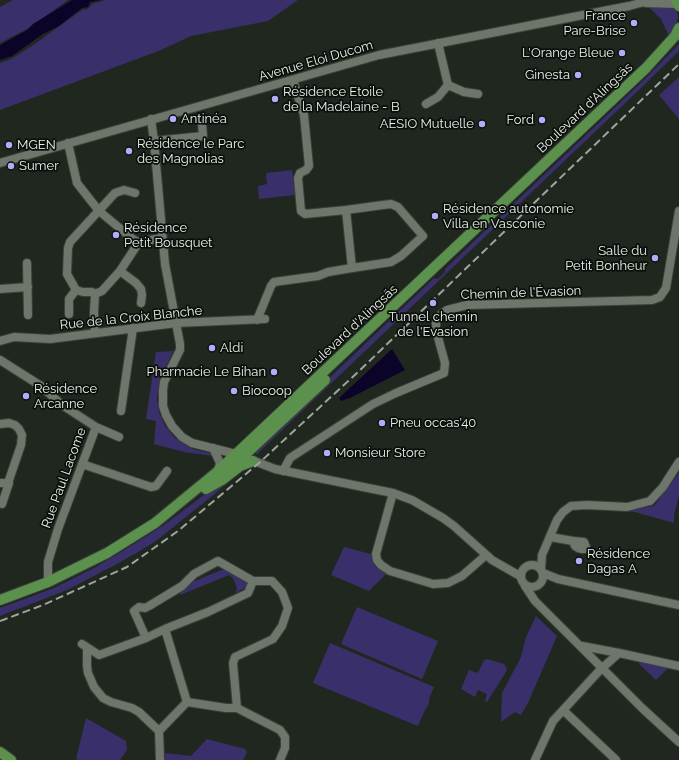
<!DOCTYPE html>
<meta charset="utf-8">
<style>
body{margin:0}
canvas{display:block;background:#1f271e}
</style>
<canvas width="679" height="760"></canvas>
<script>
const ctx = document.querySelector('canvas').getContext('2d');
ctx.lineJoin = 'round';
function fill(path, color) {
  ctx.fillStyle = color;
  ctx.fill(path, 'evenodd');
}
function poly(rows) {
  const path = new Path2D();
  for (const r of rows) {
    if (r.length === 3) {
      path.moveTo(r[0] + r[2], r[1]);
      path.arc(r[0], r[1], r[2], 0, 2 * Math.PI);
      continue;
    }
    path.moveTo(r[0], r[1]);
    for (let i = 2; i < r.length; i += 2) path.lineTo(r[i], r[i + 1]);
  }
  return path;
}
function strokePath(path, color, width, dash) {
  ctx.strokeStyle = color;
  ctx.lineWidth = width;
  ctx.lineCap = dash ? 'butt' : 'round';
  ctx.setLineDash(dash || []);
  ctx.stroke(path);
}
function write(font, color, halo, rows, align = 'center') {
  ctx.font = font + ' Raleway,sans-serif';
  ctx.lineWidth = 3.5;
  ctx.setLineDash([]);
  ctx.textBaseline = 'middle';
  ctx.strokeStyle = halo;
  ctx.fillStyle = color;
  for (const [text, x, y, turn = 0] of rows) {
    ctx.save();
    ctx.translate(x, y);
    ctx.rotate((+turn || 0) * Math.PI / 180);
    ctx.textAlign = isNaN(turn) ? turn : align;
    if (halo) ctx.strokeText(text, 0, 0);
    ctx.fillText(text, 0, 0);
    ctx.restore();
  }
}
fill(poly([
 [13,0,68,0,29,28,0,43,0,7],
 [105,0,298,0,268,21,191,36,161,50,0,110,0,63,11,59,32,46,82,10,88,9,92,4],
 [648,6,672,8,677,11,678,18,674,29,669,36,661,19],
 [679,44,679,51,642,87,256,455,255,449,434,278,438,279,445,272,445,269,647,77],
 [679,77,679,119,659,95],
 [292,170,295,195,259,199,258,186,267,184,266,173],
 [173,351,159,382,157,399,159,412,165,426,175,438,189,447,196,450,211,453,213,456,184,452,154,444,156,421,146,419,156,352],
 [679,473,679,495,674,515,674,523,635,512,593,509,629,510,654,506],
 [234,476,217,492,156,541,138,552,115,565,67,590,0,616,0,608,54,588,96,567,134,544,164,525,217,485],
 [344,547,371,554,376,567,386,574,369,591,331,575],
 [224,569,232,572,245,580,248,584,247,587,235,593,237,588,233,578,229,575,180,595,180,590,187,584],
 [357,607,438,641,422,679,341,644],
 [536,616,557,636,528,703,521,715,515,712,501,722,502,693,521,657,526,637],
 [330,643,434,687,429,699,429,704,424,712,418,726,313,683],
 [487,659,504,664,507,669,506,672,487,702,485,701,487,694,478,690,475,697,461,689,469,670,478,673,484,660],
 [641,660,666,665,668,668,656,680,639,664],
 [86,718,126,741,127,750,120,760,79,760,76,759],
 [207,739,245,749,247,752,243,760,165,760,165,753,191,756]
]), '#392f6b');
fill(poly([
 [72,0,101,0,90,2,88,7,82,8,59,26,43,34,12,56,0,60,0,45,27,30,33,24],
 [392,349,405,370,350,398,341,401,339,398]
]), '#0c0329');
const minor = poly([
 [646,3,677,4],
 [448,85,464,92,478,94],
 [426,104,438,97,448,85,438,43],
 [151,119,154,141,165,264,180,344,180,350,164,382,163,390,163,406,166,415,172,426,182,437,192,443,236,454,275,469,373,489,393,493,412,500,443,518,454,526,492,560,520,576],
 [154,141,203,136,202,124],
 [68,143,77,183,99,211,134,240,139,242,162,238],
 [0,163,379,55,629,6,652,0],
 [346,210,383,205,391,204,398,207,423,236,401,256,391,262,352,268],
 [27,263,28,315],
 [120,271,136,283,141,289,142,295,141,303],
 [0,289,28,287],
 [95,294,92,292,83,292,76,290,67,274,68,248,70,242,115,193,124,190,135,193],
 [69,314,69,299,76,290],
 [257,320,271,286,274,282,318,276,328,272,352,268,346,210,305,214,301,211,298,178,300,173,306,170,309,166,304,115,293,80],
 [95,333,94,312,95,294,102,291,120,271,139,242],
 [0,341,14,337,50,339,176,323,265,319],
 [0,360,41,386,62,405,96,427,119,437],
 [121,411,133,328],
 [0,424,9,423,15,425,19,429,22,435,21,445,8,483],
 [213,448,220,463,218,471],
 [82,464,151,487,156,486,167,471],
 [283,471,290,458,373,404,396,393,444,373,445,363,436,330,436,323,439,316,447,310,467,305,652,300,660,297,666,288,679,211],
 [0,483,9,483,2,504,0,503],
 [393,493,376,554,377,560,381,565,390,571,433,584,448,583,462,576,486,555],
 [550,537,573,541,584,542,586,547,585,549,582,549,578,548,575,546,573,541],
 [532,576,11],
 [541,570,542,555,557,520,563,512,571,506,587,505,627,507,650,501,663,487,679,462],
 [543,573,558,579,679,605],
 [48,582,48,562,58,529,96,427],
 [525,586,535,601,642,708,679,742],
 [146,638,134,611,139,607,145,608,149,606,182,586,194,574,218,561,253,581,272,581,282,592,288,608,282,626,273,639,235,657,233,663,237,708],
 [82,644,99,655,146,638,165,629],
 [582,646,619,653],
 [87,649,87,666,88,673,94,687,103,698,111,702,132,708,139,712,159,731],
 [187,702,165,629,208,612,248,593,253,581],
 [563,710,616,760],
 [160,760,159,731,187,702,226,708,237,708,280,730,285,737,285,748,280,760],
 [535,760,553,721,600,670,619,653,679,666]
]);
const major = poly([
 [676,0,679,6],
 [221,477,325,380],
 [206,489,222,480,240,466,253,461],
 [0,600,48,582,107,553,155,523,217,472,646,68,675,36,679,28],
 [0,752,11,760]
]);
strokePath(minor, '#3b413a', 10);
strokePath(major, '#3b413a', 12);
strokePath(minor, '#6e766b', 8);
strokePath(major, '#5b904d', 10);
strokePath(poly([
 [0,621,43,605,127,567,178,531,259,463,358,372,679,64]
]), '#9fa59e', 2, [8, 4]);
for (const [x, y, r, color] of [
 [634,23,4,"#b3adf9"],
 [622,53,4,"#b3adf9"],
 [578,75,4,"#b3adf9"],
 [275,99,4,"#b3adf9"],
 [173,119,4,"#b3adf9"],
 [542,120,4,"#b3adf9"],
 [482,124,4,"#b3adf9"],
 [9,145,4,"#b3adf9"],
 [129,151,4,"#b3adf9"],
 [11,166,4,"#b3adf9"],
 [435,216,4,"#b3adf9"],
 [116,235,4,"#b3adf9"],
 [655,258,4,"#b3adf9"],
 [433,303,4,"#b3adf9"],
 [212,348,4,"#b3adf9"],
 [274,372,4,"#b3adf9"],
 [234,391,4,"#b3adf9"],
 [26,396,4,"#b3adf9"],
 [382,423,4,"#b3adf9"],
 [327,453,4,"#b3adf9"],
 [579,561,4,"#b3adf9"]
]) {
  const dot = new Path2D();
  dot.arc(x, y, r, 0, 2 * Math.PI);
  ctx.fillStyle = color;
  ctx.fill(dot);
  strokePath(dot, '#0b0f0b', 1.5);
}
write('13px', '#ebf0ea', '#0b0f0b', [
 ["France",626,16,"right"],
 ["Pare-Brise",626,31,"right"],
 ["L'Orange Bleue",614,53,"right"],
 ["Ginesta",570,75,"right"],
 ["Résidence Etoile",283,92],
 ["de la Madelaine - B",283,107],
 ["Antinéa",181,119],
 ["Ford",534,120,"right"],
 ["AESIO Mutuelle",474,124,"right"],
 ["Résidence le Parc",137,144],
 ["des Magnolias",137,159],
 ["MGEN",17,145],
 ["Sumer",19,166],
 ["Résidence autonomie",443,209],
 ["Villa en Vasconie",443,224],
 ["Résidence",124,228],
 ["Petit Bousquet",124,243],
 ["Salle du",647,251,"right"],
 ["Petit Bonheur",647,266,"right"],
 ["Tunnel chemin",433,317,"center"],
 ["de l'Evasion",433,332,"center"],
 ["Aldi",220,348],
 ["Pharmacie Le Bihan",266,372,"right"],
 ["Résidence",34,389],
 ["Arcanne",34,404],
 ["Biocoop",242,391],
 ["Pneu occas'40",390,423],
 ["Monsieur Store",335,453],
 ["Résidence",587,554],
 ["Dagas A",587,569]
], 'left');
write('13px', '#ebf0ea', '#0b0f0b', [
 ["Avenue Eloi Ducom",316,61,-16],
 ["Boulevard d'Alingsäs",585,108,-43],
 ["Chemin de l'Évasion",521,293,-2],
 ["Rue de la Croix Blanche",131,318,-6],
 ["Boulevard d'Alingsäs",350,330,-43],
 ["Rue Paul Lacome",64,478,-70]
]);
</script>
